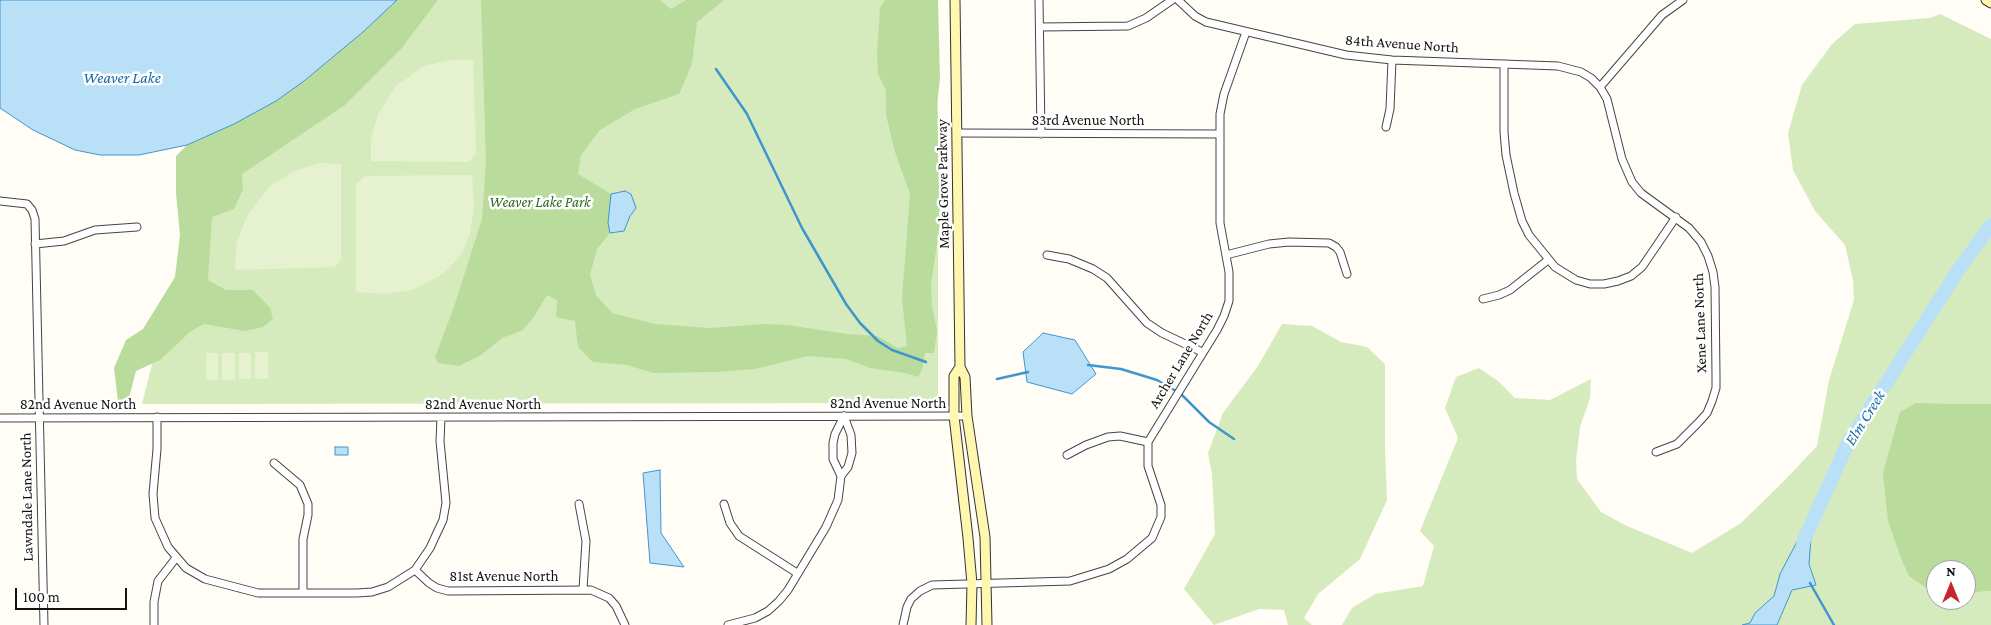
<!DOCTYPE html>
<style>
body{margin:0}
#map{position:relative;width:1991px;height:625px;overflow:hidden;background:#fffdf5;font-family:"Crimson Pro",serif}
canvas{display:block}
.north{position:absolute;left:1926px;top:560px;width:50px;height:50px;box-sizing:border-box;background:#fff;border:1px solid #a0a0a0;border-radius:50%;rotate:0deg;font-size:14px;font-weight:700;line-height:20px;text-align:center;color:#111}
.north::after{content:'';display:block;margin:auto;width:18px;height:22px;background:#c4262e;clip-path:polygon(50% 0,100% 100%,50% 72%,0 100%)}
.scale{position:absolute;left:15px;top:588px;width:112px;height:22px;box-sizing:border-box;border:2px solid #111;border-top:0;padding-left:6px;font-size:15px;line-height:18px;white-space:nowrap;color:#111;-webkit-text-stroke:4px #fff;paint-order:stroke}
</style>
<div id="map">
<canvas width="1991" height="625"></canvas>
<div class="north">N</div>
<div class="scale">100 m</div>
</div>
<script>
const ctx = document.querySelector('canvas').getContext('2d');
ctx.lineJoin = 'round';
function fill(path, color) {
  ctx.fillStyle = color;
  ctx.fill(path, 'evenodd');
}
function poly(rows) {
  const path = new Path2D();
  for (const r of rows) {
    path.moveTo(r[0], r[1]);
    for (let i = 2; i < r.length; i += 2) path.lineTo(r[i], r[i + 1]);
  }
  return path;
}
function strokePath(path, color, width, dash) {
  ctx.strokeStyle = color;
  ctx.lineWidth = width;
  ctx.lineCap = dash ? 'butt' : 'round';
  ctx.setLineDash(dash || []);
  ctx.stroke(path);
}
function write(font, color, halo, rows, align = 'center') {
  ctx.font = font + ' "Crimson Pro",serif';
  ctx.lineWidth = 5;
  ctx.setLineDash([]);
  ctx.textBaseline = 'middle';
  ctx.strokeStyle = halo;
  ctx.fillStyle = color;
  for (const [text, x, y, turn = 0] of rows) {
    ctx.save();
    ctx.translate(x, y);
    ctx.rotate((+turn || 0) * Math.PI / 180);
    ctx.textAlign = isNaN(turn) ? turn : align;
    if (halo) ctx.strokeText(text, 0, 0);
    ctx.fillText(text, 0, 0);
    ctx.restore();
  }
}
fill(poly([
 [397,0,938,0,938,403,142,404,154,356,184,301,198,141,234,124,276,101,304,81,363,32],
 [1940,14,1991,39,1991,404,1916,403,1925,587,1936,593,1936,600,1966,600,1966,593,1991,591,1991,625,1342,625,1352,608,1375,594,1423,586,1434,546,1420,531,1458,438,1445,408,1456,377,1479,368,1498,381,1515,398,1550,400,1591,379,1590,398,1580,427,1576,461,1577,479,1601,512,1627,526,1692,553,1741,523,1784,481,1817,446,1829,380,1854,300,1853,280,1845,245,1815,211,1793,170,1788,133,1802,85,1832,44,1855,24,1930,18],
 [1282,324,1312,326,1341,342,1367,347,1385,364,1385,449,1387,500,1360,559,1318,594,1304,618,1312,625,1288,625,1284,610,1259,609,1214,625,1184,589,1215,534,1212,474,1208,453,1223,413,1258,366]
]), '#d5ebbd');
fill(poly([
 [397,0,438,0,401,49,345,105,242,174,243,189,234,209,212,217,208,280,226,290,253,290,270,308,273,319,263,327,245,331,204,324,191,331,160,360,136,371,128,402,118,401,114,368,126,340,143,329,175,277,180,235,176,193,176,156,187,145,234,124,276,101,304,81,363,32],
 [481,0,660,0,671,9,686,0,724,0,697,22,692,64,679,94,635,109,600,130,581,155,578,174,611,194,608,223,610,233,597,249,590,275,596,295,612,313,655,324,709,328,764,324,788,325,847,334,877,336,898,348,907,346,902,298,910,194,895,152,886,115,886,90,878,74,877,52,880,8,885,0,938,0,940,79,937,103,940,224,931,284,932,306,937,331,934,353,925,353,923,367,918,377,905,373,870,368,846,359,808,356,755,369,716,372,653,373,627,365,593,362,578,347,575,321,556,317,557,300,547,295,534,317,523,330,502,338,481,355,459,366,438,363,435,357,454,307,482,219,486,162],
 [1916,403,1991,404,1991,591,1966,593,1966,570,1936,570,1936,593,1925,587,1909,576,1901,558,1888,521,1883,473,1900,412]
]), '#b9dc9c');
fill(poly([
 [451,60,473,60,476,154,469,162,371,161,371,139,378,114,396,86,424,66],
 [321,163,341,164,341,260,334,267,235,270,237,241,248,214,269,187,294,171],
 [472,175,474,206,470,234,461,255,443,274,413,290,385,294,356,292,356,184,365,176],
 [255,352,268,352,268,379,255,379],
 [206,353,218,353,218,380,206,380],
 [222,353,235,353,235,380,222,380],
 [239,353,251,353,251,379,239,379]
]), '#e6f2cf');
const water = poly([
 [0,0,397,0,363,32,304,81,276,101,234,124,187,145,139,155,100,155,75,150,33,130,0,108,0,0],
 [625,191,631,194,636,208,630,216,624,231,610,233,608,223,611,194,625,191],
 [1043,333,1075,340,1096,374,1072,394,1027,382,1023,352,1043,333],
 [335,447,348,447,348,455,335,455,335,447],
 [660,470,661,533,684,567,650,563,643,473,660,470],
 [1801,534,1811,538,1809,564,1816,585,1792,590,1777,625,1742,625,1750,623,1755,613,1774,596,1780,574,1801,534]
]);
fill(water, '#b9e0f7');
strokePath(water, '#3f96cf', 1);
strokePath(poly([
 [716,69,747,114,802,228,846,304,860,323,878,341,892,350,926,362],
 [1088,365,1121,369,1157,380,1181,394,1209,422,1234,439],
 [997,379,1028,372],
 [1810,583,1834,625]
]), '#3f96cf', 2.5);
strokePath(poly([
 [1801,553,1804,540,1848,443,1957,272,1991,225]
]), '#b9e0f7', 14);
const street = poly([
 [1039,0,1041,134],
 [1178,0,1195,16,1206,22,1346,55,1392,60,1558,66,1581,72,1591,78,1600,87,1607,99,1622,159,1632,182,1641,193,1689,228,1701,242,1708,256,1713,272,1715,287,1716,376,1716,388,1712,401,1707,413,1698,423,1677,444,1656,452],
 [1040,27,1128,26,1146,18,1172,0],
 [1504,64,1504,132,1506,155,1514,193,1522,221,1529,235,1555,267,1576,280,1590,284,1604,284,1618,281,1631,276,1642,267,1676,217],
 [1600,87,1662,15,1683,0],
 [1386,127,1390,109,1392,60],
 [957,133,1218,134],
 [0,201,27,204,32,210,35,219,44,625],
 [35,244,64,241,95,230,137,227],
 [1047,255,1069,259,1093,269,1107,278,1147,323,1162,333,1202,352],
 [1226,255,1269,244,1289,242,1329,243,1336,247,1340,252,1347,274],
 [1483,299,1499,295,1510,290,1548,260],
 [157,417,157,449,153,494,155,518,168,547,186,568,205,579,258,593,357,593,372,592,388,587,415,570,430,548,436,535,443,520,446,503,440,441,441,418],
 [0,418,967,416],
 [1067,455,1086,445,1108,437,1120,436,1148,442],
 [274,463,300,485,308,504,308,515,303,539,303,593],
 [841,476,833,459,833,443,835,434,844,416],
 [579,504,586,541,583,589],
 [724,504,730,523,739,536,797,573],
 [415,570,429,583,437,588,448,591,591,590,609,598,616,606,625,625],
 [154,625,154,602,158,581,176,558],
 [728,625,755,618,768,611,779,601,788,590,826,527,838,500,841,476,848,467,852,453,851,435,844,416],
 [903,625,907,607,911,599,920,591,932,585,1070,581,1109,569,1127,559,1152,538,1161,517,1161,505,1148,466,1148,442,1217,330,1224,316,1229,301,1229,272,1220,223,1220,114,1224,94,1246,32]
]);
const secondary = poly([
 [955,0,960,367,965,377,967,416,985,537,987,625],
 [1986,0,1991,3],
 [960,367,954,376,954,416,968,538,972,584,971,625]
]);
strokePath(street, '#444', 9);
strokePath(secondary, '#333', 11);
strokePath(street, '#fff', 7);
strokePath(secondary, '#fff6b0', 9);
write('15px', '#111', '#fff', [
 ["84th Avenue North",1402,44,4],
 ["83rd Avenue North",1088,120],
 ["Maple Grove Parkway",943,184,-91],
 ["Xene Lane North",1700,323,-92],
 ["Archer Lane North",1181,360,-59],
 ["82nd Avenue North",888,403],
 ["82nd Avenue North",78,404],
 ["82nd Avenue North",483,404],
 ["Lawndale Lane North",27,497,-91],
 ["81st Avenue North",504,576]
]);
write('italic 15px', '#2f6b1f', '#fff', [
 ["Weaver Lake Park",540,202]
]);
write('italic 16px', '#1768a6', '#fff', [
 ["Weaver Lake",122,78],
 ["Elm Creek",1865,418,-58]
]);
</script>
